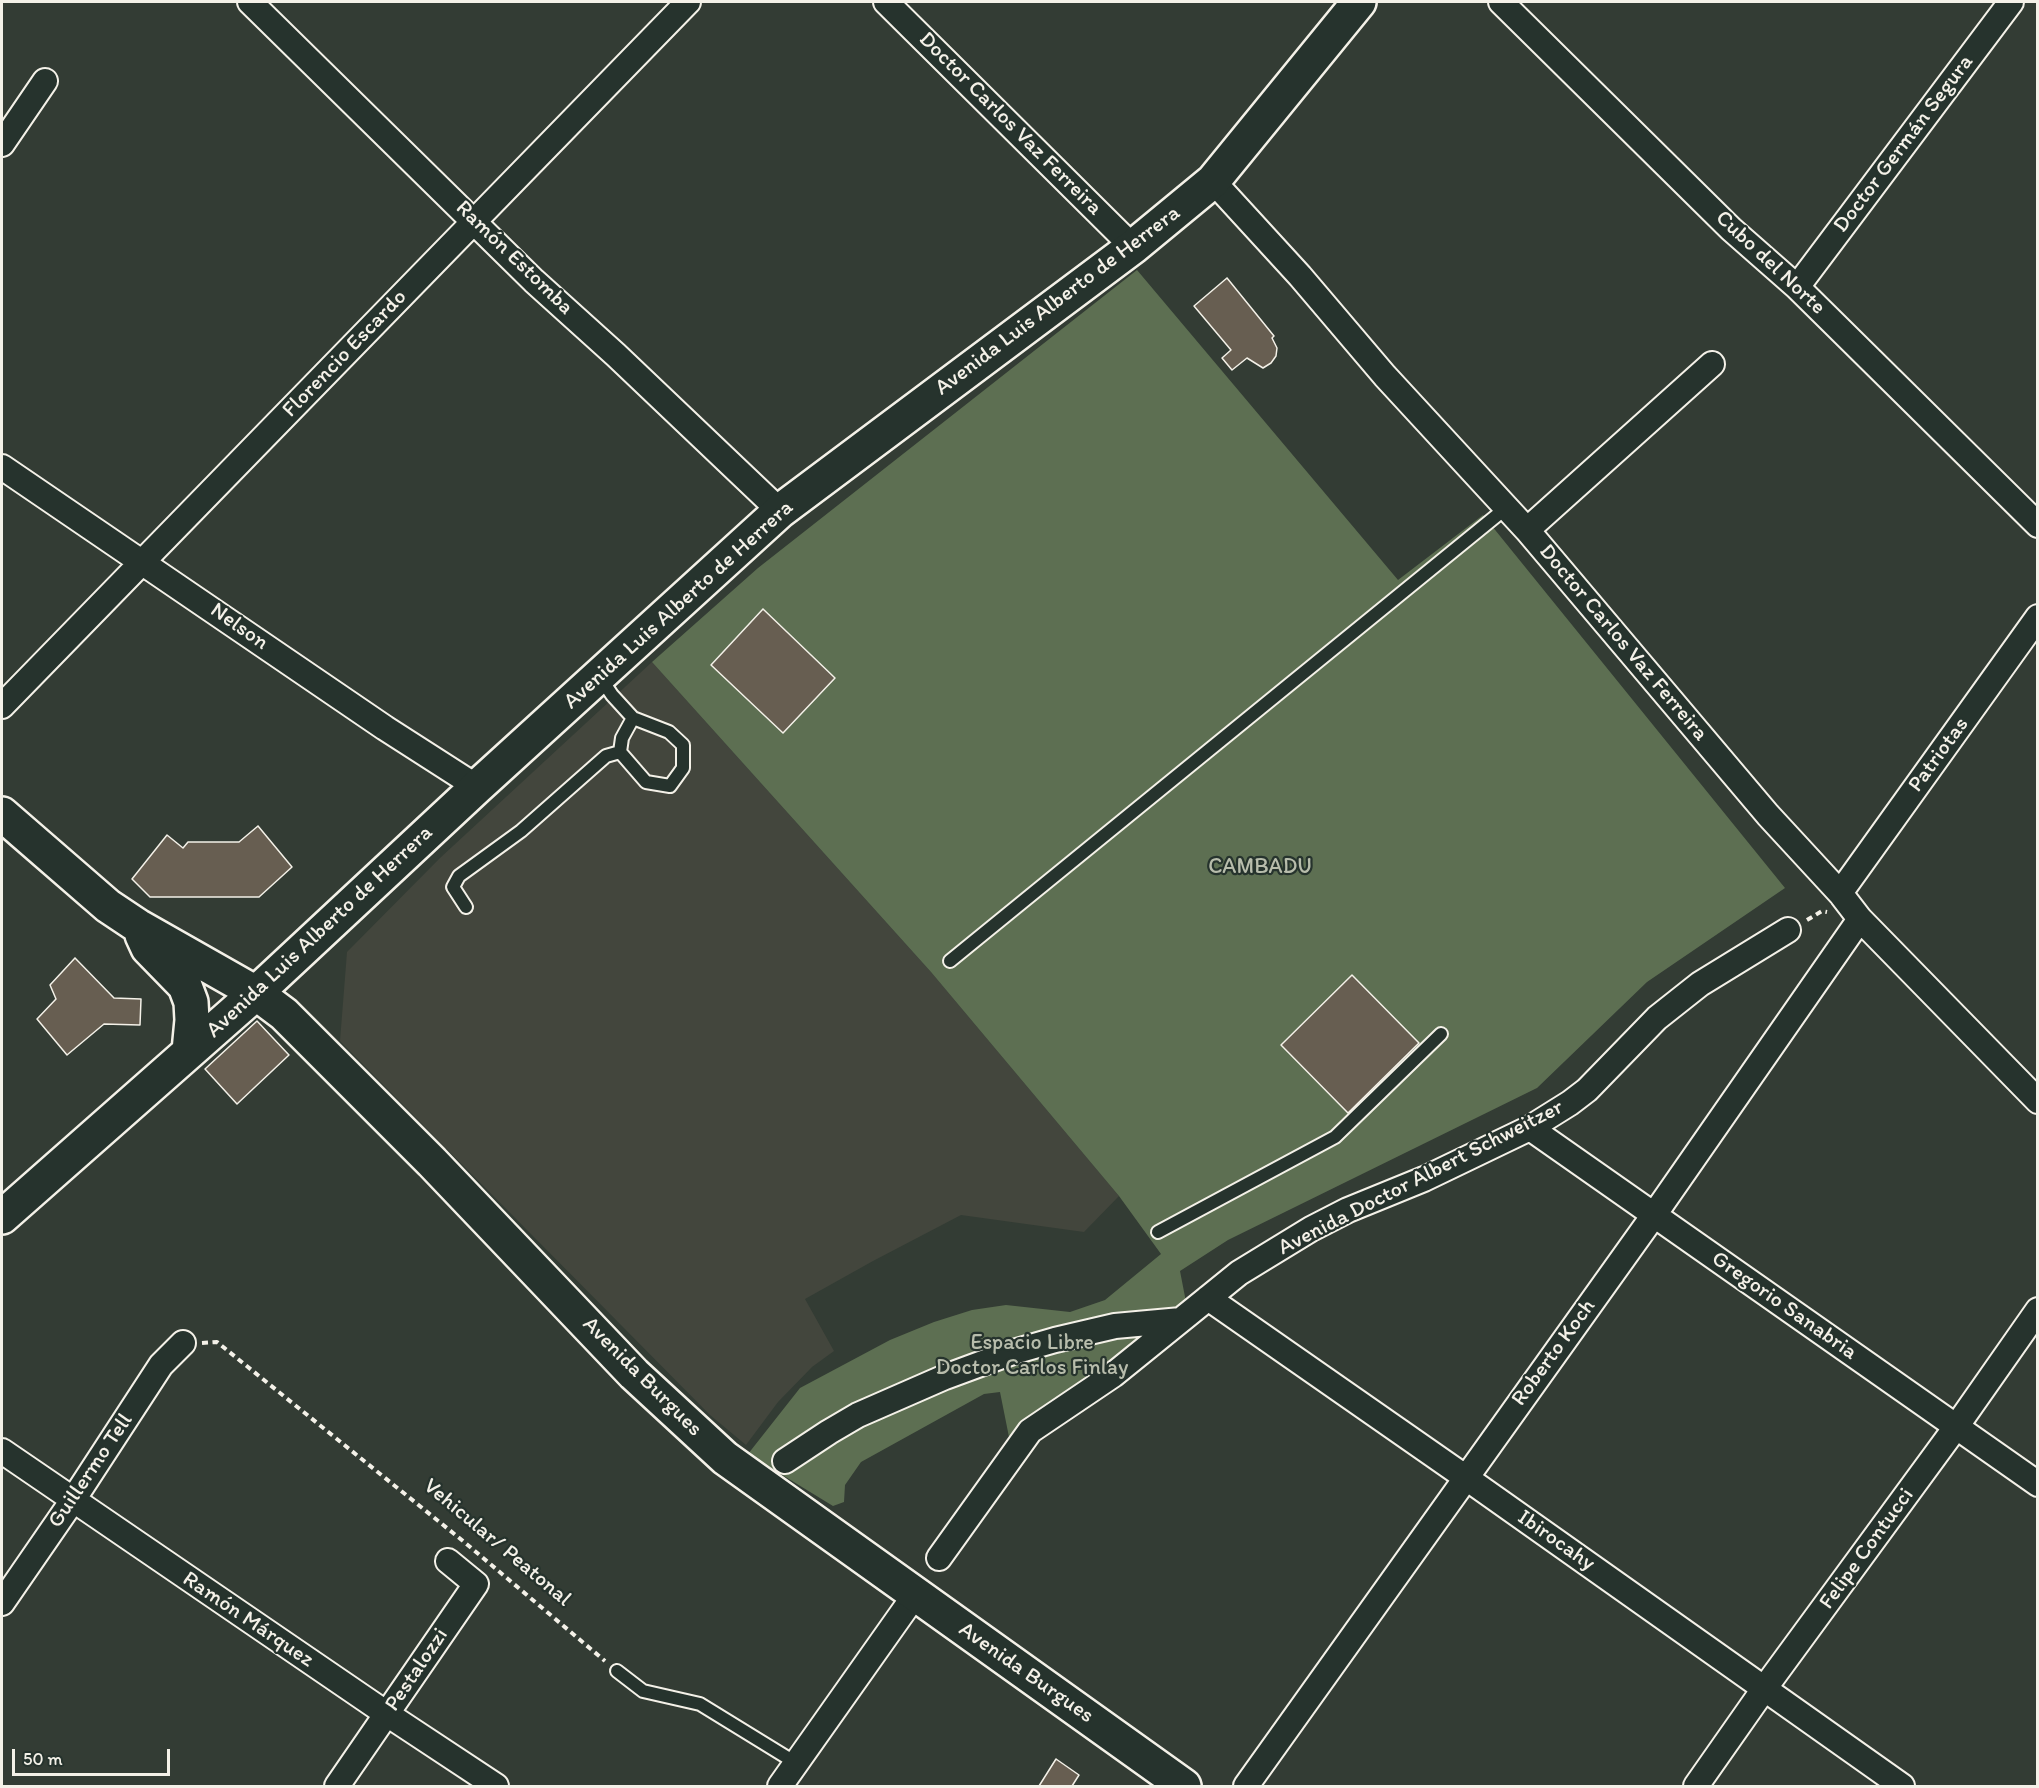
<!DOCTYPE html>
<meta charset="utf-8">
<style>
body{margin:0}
#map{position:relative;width:2039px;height:1788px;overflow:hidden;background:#333c34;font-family:Itim,sans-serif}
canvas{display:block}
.frame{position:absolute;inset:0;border:3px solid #f4f1e8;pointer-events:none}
.scale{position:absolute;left:12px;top:1749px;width:158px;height:27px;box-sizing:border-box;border:3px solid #f4f1e8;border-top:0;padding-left:8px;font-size:18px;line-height:21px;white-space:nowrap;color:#f4f1e8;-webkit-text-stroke:4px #26332d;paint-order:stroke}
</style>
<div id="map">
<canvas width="2039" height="1788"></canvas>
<div class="frame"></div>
<div class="scale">50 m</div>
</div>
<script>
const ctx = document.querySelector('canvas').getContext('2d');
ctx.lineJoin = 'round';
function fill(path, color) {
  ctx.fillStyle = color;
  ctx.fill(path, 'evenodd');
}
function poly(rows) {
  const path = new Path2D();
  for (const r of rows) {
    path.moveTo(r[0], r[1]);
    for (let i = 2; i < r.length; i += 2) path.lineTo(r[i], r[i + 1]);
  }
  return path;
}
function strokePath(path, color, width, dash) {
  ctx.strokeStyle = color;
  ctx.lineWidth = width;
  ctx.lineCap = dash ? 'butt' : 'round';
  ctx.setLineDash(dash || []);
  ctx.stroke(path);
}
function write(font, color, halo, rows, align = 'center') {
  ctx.font = font + ' Itim,sans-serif';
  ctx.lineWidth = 4.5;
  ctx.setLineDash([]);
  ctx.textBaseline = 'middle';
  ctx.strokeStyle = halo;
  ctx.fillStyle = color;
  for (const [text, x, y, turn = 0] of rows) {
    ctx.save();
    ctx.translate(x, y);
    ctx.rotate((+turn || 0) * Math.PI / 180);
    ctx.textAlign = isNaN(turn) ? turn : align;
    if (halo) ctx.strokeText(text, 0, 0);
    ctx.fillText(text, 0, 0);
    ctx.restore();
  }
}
fill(poly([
 [652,662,931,972,1119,1196,1084,1232,961,1215,873,1261,805,1299,834,1351,812,1367,778,1402,746,1445,710,1415,340,1041,347,952,440,858]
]), '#43463d');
fill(poly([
 [1137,270,1398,580,1483,515,1785,888,1647,982,1537,1088,1228,1240,1180,1271,1186,1302,1151,1336,1033,1413,1009,1437,1000,1392,984,1394,861,1462,845,1485,844,1502,833,1506,748,1454,800,1388,890,1340,934,1322,972,1310,1006,1305,1070,1312,1105,1300,1161,1254,1119,1196,931,972,652,662,758,568]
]), '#5d6f52');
const building = poly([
 [1227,278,1274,336,1272,338,1277,348,1276,356,1271,363,1263,368,1247,358,1232,370,1222,358,1231,350,1194,306,1227,278],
 [763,609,835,678,783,733,711,665,763,609],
 [258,826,292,867,259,897,150,897,132,879,167,835,183,848,188,842,239,842,258,826],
 [75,958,114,998,141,999,140,1025,104,1024,67,1055,37,1019,56,999,50,985,75,958],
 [1352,975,1419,1043,1348,1113,1281,1045,1352,975],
 [257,1021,289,1055,237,1104,205,1069,257,1021],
 [1056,1759,1079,1775,1072,1786,1039,1786,1056,1759]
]);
fill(building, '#675e51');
strokePath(building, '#f4f1e8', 1.5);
const lane = poly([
 [600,677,612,695,633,718,669,732,683,745,683,768,670,786,646,782,620,752,622,738,633,718],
 [466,907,453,887,459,876,521,831,606,756,620,752],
 [950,961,1506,508],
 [1158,1232,1335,1137,1441,1034],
 [617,1671,643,1691,700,1704,796,1763]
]);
const street = poly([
 [250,2,534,281,616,355,780,511],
 [886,2,1133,247],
 [1501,2,1731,229,1797,287,2038,525],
 [2,144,45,81],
 [1213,181,1300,276,1385,376,1527,530,1768,815,1840,893,1860,919,2038,1101],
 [1797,287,2011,2],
 [2,467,385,728,477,787],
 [1527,530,1712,364],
 [2,706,688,2],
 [1840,893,2038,617],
 [1530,1128,2038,1484],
 [1208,1298,1465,1477,1902,1786],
 [2,1451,387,1714,496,1786],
 [785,1461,829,1432,858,1415,945,1377,1010,1353,1055,1340,1115,1326,1181,1320,1239,1273,1311,1229,1348,1210,1424,1179,1530,1128,1570,1103,1587,1090,1657,1018,1700,984,1788,930],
 [939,1558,1030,1431,1113,1375,1181,1320],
 [2,1603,73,1500,161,1365,183,1343],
 [337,1786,476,1584,448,1561],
 [780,1786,915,1595],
 [1246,1786,1654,1215,1860,919],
 [1696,1786,1764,1689,1956,1427,2038,1310]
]);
const secondary = poly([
 [2,814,108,906,138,926,256,993,284,1014,432,1162,634,1374,725,1458,1184,1786],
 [142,935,148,948,185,986,191,1002,192,1020,189,1051],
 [2,1217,256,993,477,787,780,511,1133,247,1213,181,1359,2]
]);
strokePath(lane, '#f4f1e8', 16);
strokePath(street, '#f4f1e8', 28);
strokePath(secondary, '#f4f1e8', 38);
strokePath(poly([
 [1807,920,1822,911,1827,912],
 [202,1343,217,1342,463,1541,605,1661]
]), '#f4f1e8', 4, [6, 4.5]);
strokePath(lane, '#26332d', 12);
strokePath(street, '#26332d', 24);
strokePath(secondary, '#26332d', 33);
write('22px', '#f4f1e8', '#26332d', [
 ["Doctor Carlos Vaz Ferreira",1010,124,45],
 ["Doctor Germán Segura",1904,144,-53],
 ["Ramón Estomba",514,258,44],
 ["Cubo del Norte",1770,263,43],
 ["Avenida Luis Alberto de Herrera",1058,301,-37],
 ["Florencio Escardo",345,354,-46],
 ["Avenida Luis Alberto de Herrera",679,605,-42],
 ["Nelson",239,627,35],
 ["Doctor Carlos Vaz Ferreira",1623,643,50],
 ["Patriotas",1939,755,-54],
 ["Avenida Luis Alberto de Herrera",320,932,-43],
 ["Avenida Doctor Albert Schweitzer",1421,1178,-27],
 ["Gregorio Sanabria",1784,1306,35],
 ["Roberto Koch",1554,1353,-54],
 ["Avenida Burgues",642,1377,45],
 ["Guillermo Tell",91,1471,-56],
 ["Ibirocahy",1556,1541,35],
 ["Vehicular/ Peatonal",497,1543,40],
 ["Felipe Contucci",1867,1549,-54],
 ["Ramón Márquez",248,1620,34],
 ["Pestalozzi",417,1670,-56],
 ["Avenida Burgues",1026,1673,35]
]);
write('22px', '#b8bdac', '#26332d', [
 ["CAMBADU",1260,867],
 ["Espacio Libre",1032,1343],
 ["Doctor Carlos Finlay",1032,1368]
]);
</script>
